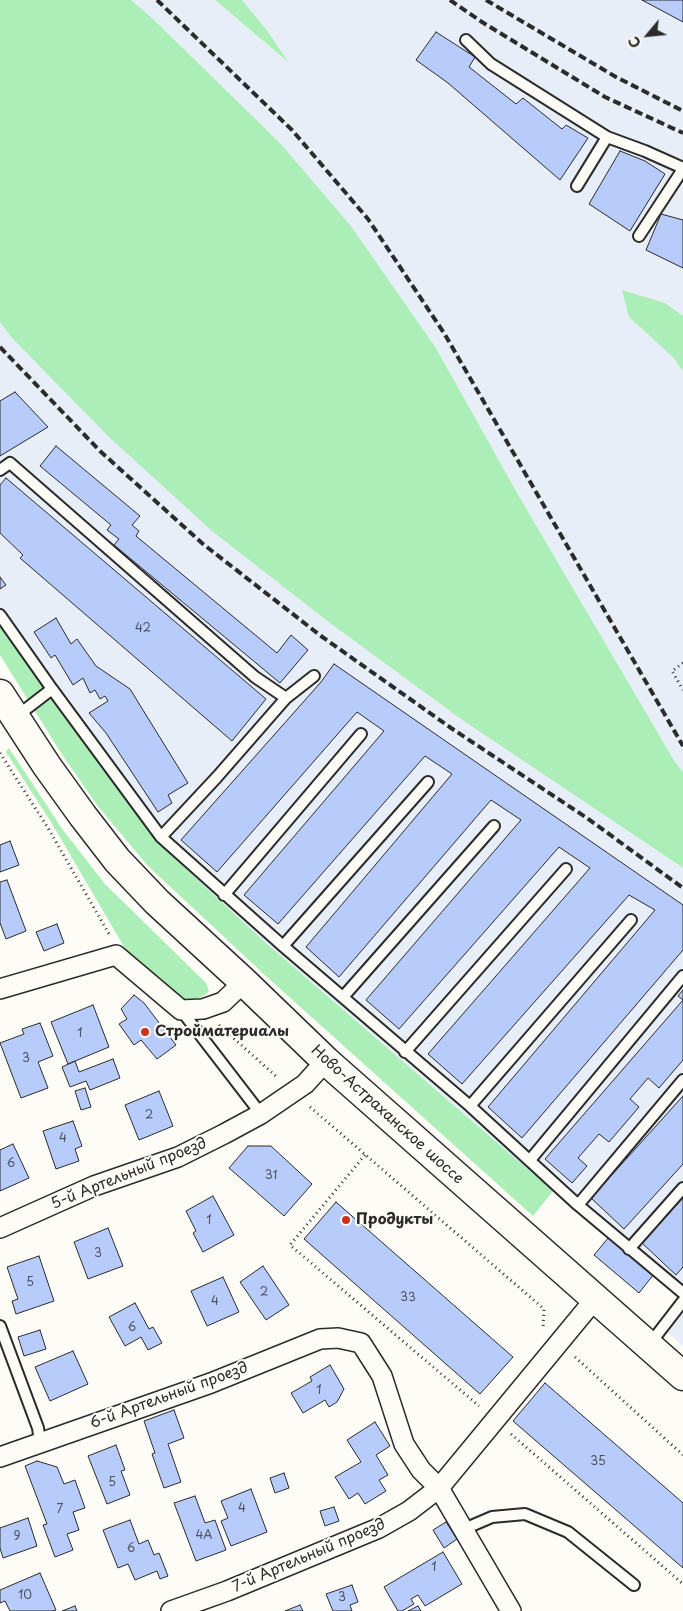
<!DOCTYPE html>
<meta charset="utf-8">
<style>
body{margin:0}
#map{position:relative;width:683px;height:1611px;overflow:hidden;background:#fdfcf7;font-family:"Playpen Sans",sans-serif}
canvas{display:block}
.north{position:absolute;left:623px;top:10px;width:50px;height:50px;-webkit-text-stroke:4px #fdfcf7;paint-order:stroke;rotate:242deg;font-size:14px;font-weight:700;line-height:20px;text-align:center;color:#2b2b2b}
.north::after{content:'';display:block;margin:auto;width:18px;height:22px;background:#2b2b2b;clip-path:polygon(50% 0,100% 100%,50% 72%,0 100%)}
</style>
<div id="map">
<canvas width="683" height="1611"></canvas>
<div class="north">С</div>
</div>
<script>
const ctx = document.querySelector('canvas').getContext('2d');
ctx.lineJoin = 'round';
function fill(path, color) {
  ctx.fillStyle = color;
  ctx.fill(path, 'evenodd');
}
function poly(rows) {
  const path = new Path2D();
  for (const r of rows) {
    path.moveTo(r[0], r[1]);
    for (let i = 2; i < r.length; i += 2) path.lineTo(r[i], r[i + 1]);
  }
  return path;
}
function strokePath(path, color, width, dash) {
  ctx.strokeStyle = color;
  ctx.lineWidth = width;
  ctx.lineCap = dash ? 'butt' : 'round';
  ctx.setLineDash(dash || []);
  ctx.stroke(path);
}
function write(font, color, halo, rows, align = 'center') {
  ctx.font = font + ' "Playpen Sans",sans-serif';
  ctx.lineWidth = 4;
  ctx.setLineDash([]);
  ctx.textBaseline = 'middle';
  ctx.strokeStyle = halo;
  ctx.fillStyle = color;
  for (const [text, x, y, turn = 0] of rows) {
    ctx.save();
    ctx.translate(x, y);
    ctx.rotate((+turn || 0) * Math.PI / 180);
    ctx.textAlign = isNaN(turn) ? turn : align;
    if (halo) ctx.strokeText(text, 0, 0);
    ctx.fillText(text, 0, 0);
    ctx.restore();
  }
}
fill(poly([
 [131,0,215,0,287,62,266,29,242,0,683,0,683,772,675,762,520,498,436,348,351,226,281,144,151,17],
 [0,322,11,337,330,623,458,717,683,868,683,1298,553,1191,267,944,161,846,0,627],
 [683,1312,683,1346,667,1332]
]), '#e8eef8');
fill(poly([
 [0,0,131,0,151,17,281,144,351,226,436,348,520,498,675,762,683,772,683,868,458,717,330,623,212,531,109,437,11,337,0,322],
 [215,0,242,0,266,29,289,63],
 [622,290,665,303,683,316,683,371,673,357,629,317],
 [0,627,161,846,267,944,553,1191,533,1216,267,977,147,865,97,805,61,753,15,679,0,655],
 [9,748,63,830,105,884,206,983,209,991,205,995,192,1001,176,999,133,962,51,822,6,752]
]), '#abeeb8');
const building = poly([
 [642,0,683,0,683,22,642,0],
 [436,32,475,57,469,67,516,104,523,98,562,129,566,125,588,138,560,180,448,83,416,60,436,32],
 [620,151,645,161,665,174,630,231,589,204,620,151],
 [661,214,683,220,683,268,646,250,661,214],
 [15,392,48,427,0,456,0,401,15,392],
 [56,446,140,516,132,525,139,531,136,536,277,653,291,635,308,650,280,683,114,545,119,539,107,530,111,525,40,466,56,446],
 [6,478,266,699,232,741,20,558,23,555,0,533,0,485,6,478],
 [0,577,6,585,0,589,0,577],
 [56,618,71,644,77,639,96,666,130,689,188,783,168,795,172,803,158,812,106,733,89,713,108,701,105,696,100,699,95,690,90,693,83,678,73,685,55,655,51,658,34,632,56,618],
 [334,664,683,905,683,950,522,1138,488,1107,655,910,629,895,462,1084,428,1054,590,868,559,847,399,1029,366,1000,521,820,491,800,339,977,306,947,452,774,425,756,278,924,244,895,384,731,357,712,217,872,181,840,321,682,334,664],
 [10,841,19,865,0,872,0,845,10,841],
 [7,880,26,931,6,939,0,923,0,882,7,880],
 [57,924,64,943,44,951,36,932,57,924],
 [683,990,683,1060,659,1088,648,1078,630,1099,639,1107,609,1142,599,1134,578,1158,587,1166,572,1183,545,1159,683,1000,678,996,683,990],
 [134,995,144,1003,176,1045,157,1059,141,1040,134,1045,119,1024,127,1019,121,1009,134,995],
 [93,1005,109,1047,68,1064,51,1022,93,1005],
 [40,1023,53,1056,38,1062,48,1088,21,1098,0,1043,24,1034,22,1029,40,1023],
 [113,1059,120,1078,90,1090,86,1081,70,1087,62,1067,75,1061,79,1072,113,1059],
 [85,1088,91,1107,81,1110,75,1091,85,1088],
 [159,1091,173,1126,139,1140,125,1105,159,1091],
 [683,1096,683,1164,624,1229,591,1198,683,1096],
 [73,1121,82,1146,75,1149,79,1161,56,1169,43,1131,73,1121],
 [13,1144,29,1178,0,1191,0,1150,13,1144],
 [248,1146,271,1146,312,1184,284,1216,229,1168,248,1146],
 [213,1196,234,1235,203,1252,193,1233,196,1231,186,1211,213,1196],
 [683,1198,683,1267,676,1275,642,1243,683,1198],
 [336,1202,513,1357,480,1394,304,1239,336,1202],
 [108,1228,123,1266,88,1279,74,1242,108,1228],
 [609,1237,654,1274,639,1293,594,1255,609,1237],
 [39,1256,54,1301,16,1314,12,1301,18,1299,7,1267,39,1256],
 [263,1266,289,1305,266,1320,240,1282,263,1266],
 [223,1277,239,1312,207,1326,191,1291,223,1277],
 [135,1303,149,1329,153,1327,162,1343,148,1350,141,1337,125,1346,109,1317,135,1303],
 [40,1330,46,1349,24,1356,18,1337,40,1330],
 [73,1351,88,1384,50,1401,35,1367,73,1351],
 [330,1365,344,1389,337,1402,329,1407,325,1400,303,1413,291,1393,312,1381,310,1377,330,1365],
 [545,1383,683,1503,683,1568,513,1421,545,1383],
 [174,1410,184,1438,168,1444,181,1482,164,1488,152,1454,155,1453,144,1421,174,1410],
 [375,1422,390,1446,376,1455,388,1475,379,1480,386,1491,365,1504,358,1493,349,1499,335,1477,361,1462,347,1440,375,1422],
 [116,1445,125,1470,121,1471,130,1495,107,1504,88,1456,116,1445],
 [37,1461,57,1467,64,1484,75,1480,85,1508,73,1512,79,1530,67,1534,73,1550,55,1557,43,1525,47,1524,25,1466,37,1461],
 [284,1473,289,1488,275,1493,270,1478,284,1473],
 [251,1489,267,1532,231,1546,221,1521,228,1518,221,1501,251,1489],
 [195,1496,205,1523,215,1520,226,1550,196,1561,174,1503,195,1496],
 [334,1507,339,1521,325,1526,320,1511,334,1507],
 [28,1518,37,1546,3,1558,0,1548,0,1528,28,1518],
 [130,1520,139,1544,148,1540,154,1555,159,1553,168,1576,160,1579,157,1571,135,1580,128,1564,118,1568,103,1530,130,1520],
 [446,1522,457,1539,444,1548,433,1530,446,1522],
 [443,1552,462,1584,425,1606,418,1595,411,1599,414,1604,402,1611,398,1611,384,1587,443,1552],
 [40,1573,56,1610,52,1611,10,1611,5,1601,0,1603,0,1590,40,1573],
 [352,1585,358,1602,350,1605,352,1611,333,1611,326,1594,352,1585],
 [300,1605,303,1611,285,1611,300,1605],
 [75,1606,77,1611,62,1611,75,1606],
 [418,1606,421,1611,408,1611,418,1606]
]);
fill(building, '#b8ccfb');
strokePath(building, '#2b2b2b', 1);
const service = poly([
 [466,40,491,64,607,137,645,151,683,168],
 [577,186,607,137],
 [639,236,683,169],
 [0,470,10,463,255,677,286,698],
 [0,615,52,689],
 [17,716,52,689,161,837,283,946,470,1106,578,1205,683,1293],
 [161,837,217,777,286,698,314,676],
 [224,895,361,734],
 [283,946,428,782],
 [343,997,494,826],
 [181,1010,261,1114],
 [405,1052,566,869],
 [470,1106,631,920],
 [530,1160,683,976],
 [578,1205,683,1080],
 [629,1249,683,1188],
 [0,1326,38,1428,40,1442],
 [649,1345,683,1301],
 [464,1529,492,1517,525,1514,568,1532,634,1585]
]);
const minor = poly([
 [0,989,116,955,181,1010,203,1009,223,1002,244,982],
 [0,1228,94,1186,178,1157,224,1134,261,1114,305,1084,326,1061],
 [0,1457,211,1383,320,1339,338,1338,361,1343,382,1376,404,1444,421,1470,439,1488,511,1611],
 [171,1611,227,1591,379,1528,409,1511,439,1488,595,1299]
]);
const primary = poly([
 [0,694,47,766,83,816,117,860,157,902,244,982,326,1061,683,1376]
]);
strokePath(service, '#2b2b2b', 14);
strokePath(minor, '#2b2b2b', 22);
strokePath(primary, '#2b2b2b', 31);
strokePath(poly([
 [683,663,672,671,683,690],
 [0,753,48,828,109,934],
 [219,1025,278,1078],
 [310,1107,544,1309,543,1327],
 [365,1155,290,1245,479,1406],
 [575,1357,683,1455],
 [511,1434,683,1584]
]), '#2b2b2b', 3, [1, 4]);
strokePath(service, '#fdfcf7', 10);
strokePath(minor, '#fdfcf7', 19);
strokePath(primary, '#fdfcf7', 28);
strokePath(poly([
 [157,0,292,130,368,219,444,333,683,746],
 [450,0,482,22,605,97,683,133],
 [486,0,616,77,683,111],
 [0,347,100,451,203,544,321,636,451,728,587,818,683,888]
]), '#2b2b2b', 4, [8, 4]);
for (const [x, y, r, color] of [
 [145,1032,5,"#c8321e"],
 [346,1220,5,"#c8321e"]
]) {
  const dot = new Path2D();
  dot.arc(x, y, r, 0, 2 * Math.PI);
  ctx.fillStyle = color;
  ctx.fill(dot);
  strokePath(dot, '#fdfcf7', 2);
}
write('12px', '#4e535f', null, [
 ["42",143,629],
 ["1",80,1034],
 ["3",26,1059],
 ["2",149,1116],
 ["4",63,1139],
 ["6",11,1164],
 ["31",271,1176],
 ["1",209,1221],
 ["3",98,1254],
 ["5",30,1283],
 ["2",264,1293],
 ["33",408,1298],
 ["4",215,1302],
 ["6",132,1328],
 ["1",319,1391],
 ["35",598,1462],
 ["5",112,1483],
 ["4",242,1509],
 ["7",60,1510],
 ["4А",204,1536],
 ["9",17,1537],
 ["6",131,1549],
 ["1",434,1568],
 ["10",25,1596],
 ["3",342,1598]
]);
write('bold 15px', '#2b2b2b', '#fdfcf7', [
 ["Стройматериалы",155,1032],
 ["Продукты",356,1220]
], 'left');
write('15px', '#2b2b2b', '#fdfcf7', [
 ["Ново-Астраханское шоссе",387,1115,42],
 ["5-й Артельный проезд",129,1174,-22],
 ["6-й Артельный проезд",169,1396,-20],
 ["7-й Артельный проезд",309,1556,-23]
]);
</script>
